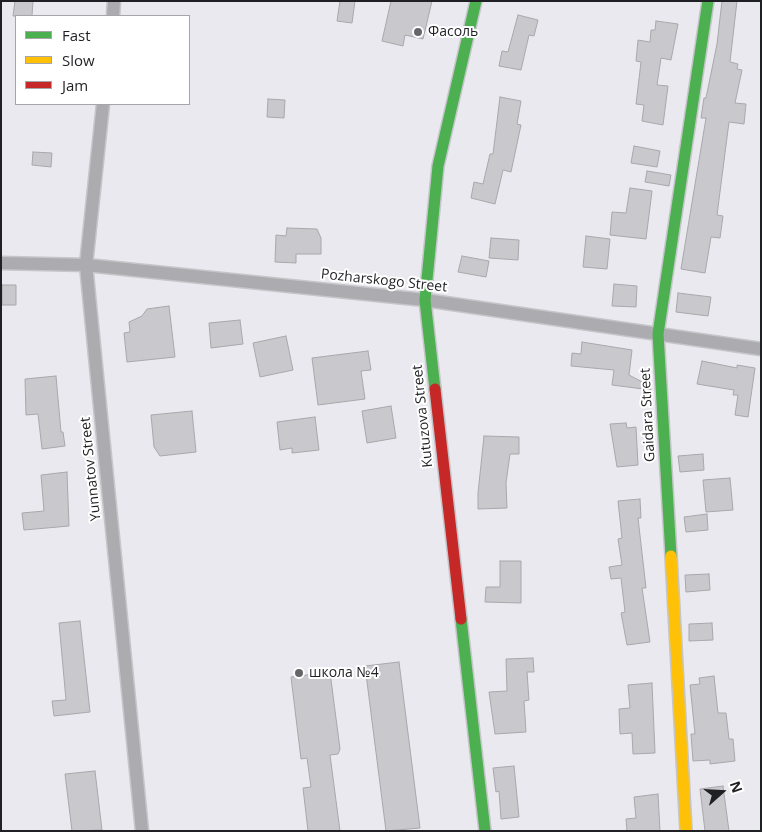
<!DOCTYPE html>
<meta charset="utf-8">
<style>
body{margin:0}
#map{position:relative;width:762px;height:832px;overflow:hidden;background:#e9e9ef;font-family:"Open Sans",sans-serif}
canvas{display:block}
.frame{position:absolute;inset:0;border:2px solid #1f2023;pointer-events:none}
.legend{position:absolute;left:15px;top:15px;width:175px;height:90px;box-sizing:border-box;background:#fff;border:1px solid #a5a6a7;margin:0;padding:6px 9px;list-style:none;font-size:15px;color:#1f2023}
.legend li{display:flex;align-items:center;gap:10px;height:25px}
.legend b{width:25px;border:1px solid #a5a6a7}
.north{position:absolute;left:697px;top:767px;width:50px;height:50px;-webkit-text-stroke:4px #fff;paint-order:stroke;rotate:71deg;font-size:14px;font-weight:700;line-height:20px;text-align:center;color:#1f2023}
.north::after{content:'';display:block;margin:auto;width:18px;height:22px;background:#1f2023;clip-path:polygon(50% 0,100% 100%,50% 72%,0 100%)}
</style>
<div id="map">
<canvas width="762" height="832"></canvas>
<div class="frame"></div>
<ul class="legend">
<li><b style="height:6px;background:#4caf50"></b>Fast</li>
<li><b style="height:6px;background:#ffc107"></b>Slow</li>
<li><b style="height:6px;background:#c62828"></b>Jam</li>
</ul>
<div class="north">N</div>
</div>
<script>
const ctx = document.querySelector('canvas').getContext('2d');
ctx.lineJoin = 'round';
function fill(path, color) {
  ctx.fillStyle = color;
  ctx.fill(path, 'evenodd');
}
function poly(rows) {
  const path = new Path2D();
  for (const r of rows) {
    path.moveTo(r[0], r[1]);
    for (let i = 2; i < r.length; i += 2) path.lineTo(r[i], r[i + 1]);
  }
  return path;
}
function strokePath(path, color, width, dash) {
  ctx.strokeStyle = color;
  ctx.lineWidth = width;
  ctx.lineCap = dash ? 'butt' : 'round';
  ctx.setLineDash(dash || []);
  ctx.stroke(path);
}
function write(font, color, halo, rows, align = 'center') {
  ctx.font = font + ' "Open Sans",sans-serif';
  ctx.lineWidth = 4;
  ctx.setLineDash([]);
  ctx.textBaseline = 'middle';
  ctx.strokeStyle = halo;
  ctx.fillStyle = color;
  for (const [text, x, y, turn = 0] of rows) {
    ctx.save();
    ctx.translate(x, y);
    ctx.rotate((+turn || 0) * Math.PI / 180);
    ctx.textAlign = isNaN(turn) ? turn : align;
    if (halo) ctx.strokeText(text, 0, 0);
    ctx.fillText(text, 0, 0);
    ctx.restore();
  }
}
const building = poly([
 [15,1,33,1,32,16,13,16,15,1],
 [340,1,355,1,352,23,337,21,340,1],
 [391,1,432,1,423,39,405,35,403,46,382,41,391,1],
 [722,1,737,1,730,62,738,64,737,69,742,70,735,103,746,104,744,124,729,122,717,215,723,216,720,238,711,237,705,273,681,269,706,118,701,118,704,98,706,98,717,44,722,1],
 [518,15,538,20,534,36,529,35,521,70,499,66,502,51,508,52,518,15],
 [656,21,678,24,671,60,661,58,657,85,668,86,663,125,642,121,644,105,636,104,641,62,636,61,638,40,650,42,651,30,655,30,656,21],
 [500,97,521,101,517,124,521,125,511,172,503,170,495,204,471,198,474,182,483,184,490,154,493,154,500,97],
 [268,99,285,100,284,118,267,117,268,99],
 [634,146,660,151,657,167,631,163,634,146],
 [33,152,52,153,51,167,32,165,33,152],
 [647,171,671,175,669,186,645,182,647,171],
 [630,188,652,191,646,239,610,235,612,212,626,213,630,188],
 [287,228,317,229,321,238,321,254,296,254,296,263,275,262,276,235,286,236,287,228],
 [586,236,610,239,607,269,583,267,586,236],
 [491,238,519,240,518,260,489,258,491,238],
 [462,256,489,261,486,277,458,272,462,256],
 [614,284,637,286,636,307,612,306,614,284],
 [2,285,16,285,16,305,2,305,2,285],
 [678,293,711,297,708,316,676,312,678,293],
 [169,306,175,357,127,362,124,333,130,332,129,322,142,316,147,309,169,306],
 [240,320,243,344,211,348,209,323,240,320],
 [286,336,293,370,260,377,253,343,286,336],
 [582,342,632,350,629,375,650,386,651,390,612,385,614,370,571,366,572,353,581,354,582,342],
 [368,351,371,370,361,371,365,399,318,405,312,358,368,351],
 [702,361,737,368,737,365,755,368,748,417,735,415,738,395,733,395,734,390,697,384,702,361],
 [56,376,61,432,63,432,65,446,42,449,38,414,26,415,25,379,56,376],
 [391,406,396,438,367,443,362,411,391,406],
 [192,411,196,452,160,456,154,447,151,415,192,411],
 [315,417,319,450,292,453,292,448,280,450,277,422,315,417],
 [626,423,627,428,636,427,638,465,617,467,610,424,626,423],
 [484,436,519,437,519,454,510,454,506,483,507,508,478,509,478,493,484,436],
 [703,454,704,470,680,472,678,456,703,454],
 [67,472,69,526,24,530,22,513,44,511,41,475,67,472],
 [730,478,733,510,706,512,703,480,730,478],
 [640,499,641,518,638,518,646,588,642,588,650,642,627,645,621,613,625,612,621,578,611,579,609,567,622,565,618,539,622,538,618,501,640,499],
 [707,514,708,530,686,532,684,517,707,514],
 [500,561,521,561,521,603,485,602,486,587,500,587,500,561],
 [709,574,710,590,686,592,685,575,709,574],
 [80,621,90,712,54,716,52,701,66,700,59,623,80,621],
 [712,623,713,640,689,641,689,624,712,623],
 [533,658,534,672,527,672,529,700,524,701,526,732,495,734,489,692,507,691,506,659,533,658],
 [399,662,420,828,386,831,365,666,399,662],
 [330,672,340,749,338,754,330,755,340,831,308,831,303,788,311,787,307,758,301,759,291,677,330,672],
 [714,676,718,713,726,713,729,739,733,739,735,761,710,764,710,760,693,761,691,734,695,734,690,685,700,684,699,678,714,676],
 [652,683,655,753,633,754,632,733,620,734,619,709,630,708,628,685,652,683],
 [514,766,519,817,501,819,499,791,496,792,493,768,514,766],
 [95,771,102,830,72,831,65,774,95,771],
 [723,786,729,831,705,831,700,789,723,786],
 [658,794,660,831,627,831,626,819,636,818,634,797,658,794]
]);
fill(building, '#c9c9cd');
strokePath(building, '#a8a8ac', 1);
const street = poly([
 [113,16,114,1],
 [103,104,86,265,142,831],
 [1,263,86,265,425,300,761,349]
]);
const fast = poly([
 [435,389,425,300,438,166,476,1],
 [671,556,658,334,708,1],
 [461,619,485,831]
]);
const slow = poly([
 [671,556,686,831]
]);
const jam = poly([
 [435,389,461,619]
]);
strokePath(street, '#c5c6c9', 15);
strokePath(fast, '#c5c6c9', 14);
strokePath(slow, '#c5c6c9', 14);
strokePath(jam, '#c5c6c9', 14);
strokePath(street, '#ababb0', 12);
strokePath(fast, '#4caf50', 11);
strokePath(slow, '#ffc107', 11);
strokePath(jam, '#c62828', 11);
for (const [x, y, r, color] of [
 [418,32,5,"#66666a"],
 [299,673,5,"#66666a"]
]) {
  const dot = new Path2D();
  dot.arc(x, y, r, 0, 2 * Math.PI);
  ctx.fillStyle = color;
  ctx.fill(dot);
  strokePath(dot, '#fff', 2);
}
write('14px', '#1f2023', '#fff', [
 ["Фасоль",428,32],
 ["школа №4",309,673]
], 'left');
write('14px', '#1f2023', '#fff', [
 ["Pozharskogo Street",384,281,6],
 ["Gaidara Street",648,415,-93],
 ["Kutuzova Street",423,416,-96],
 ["Yunnatov Street",91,469,-96]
]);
</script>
